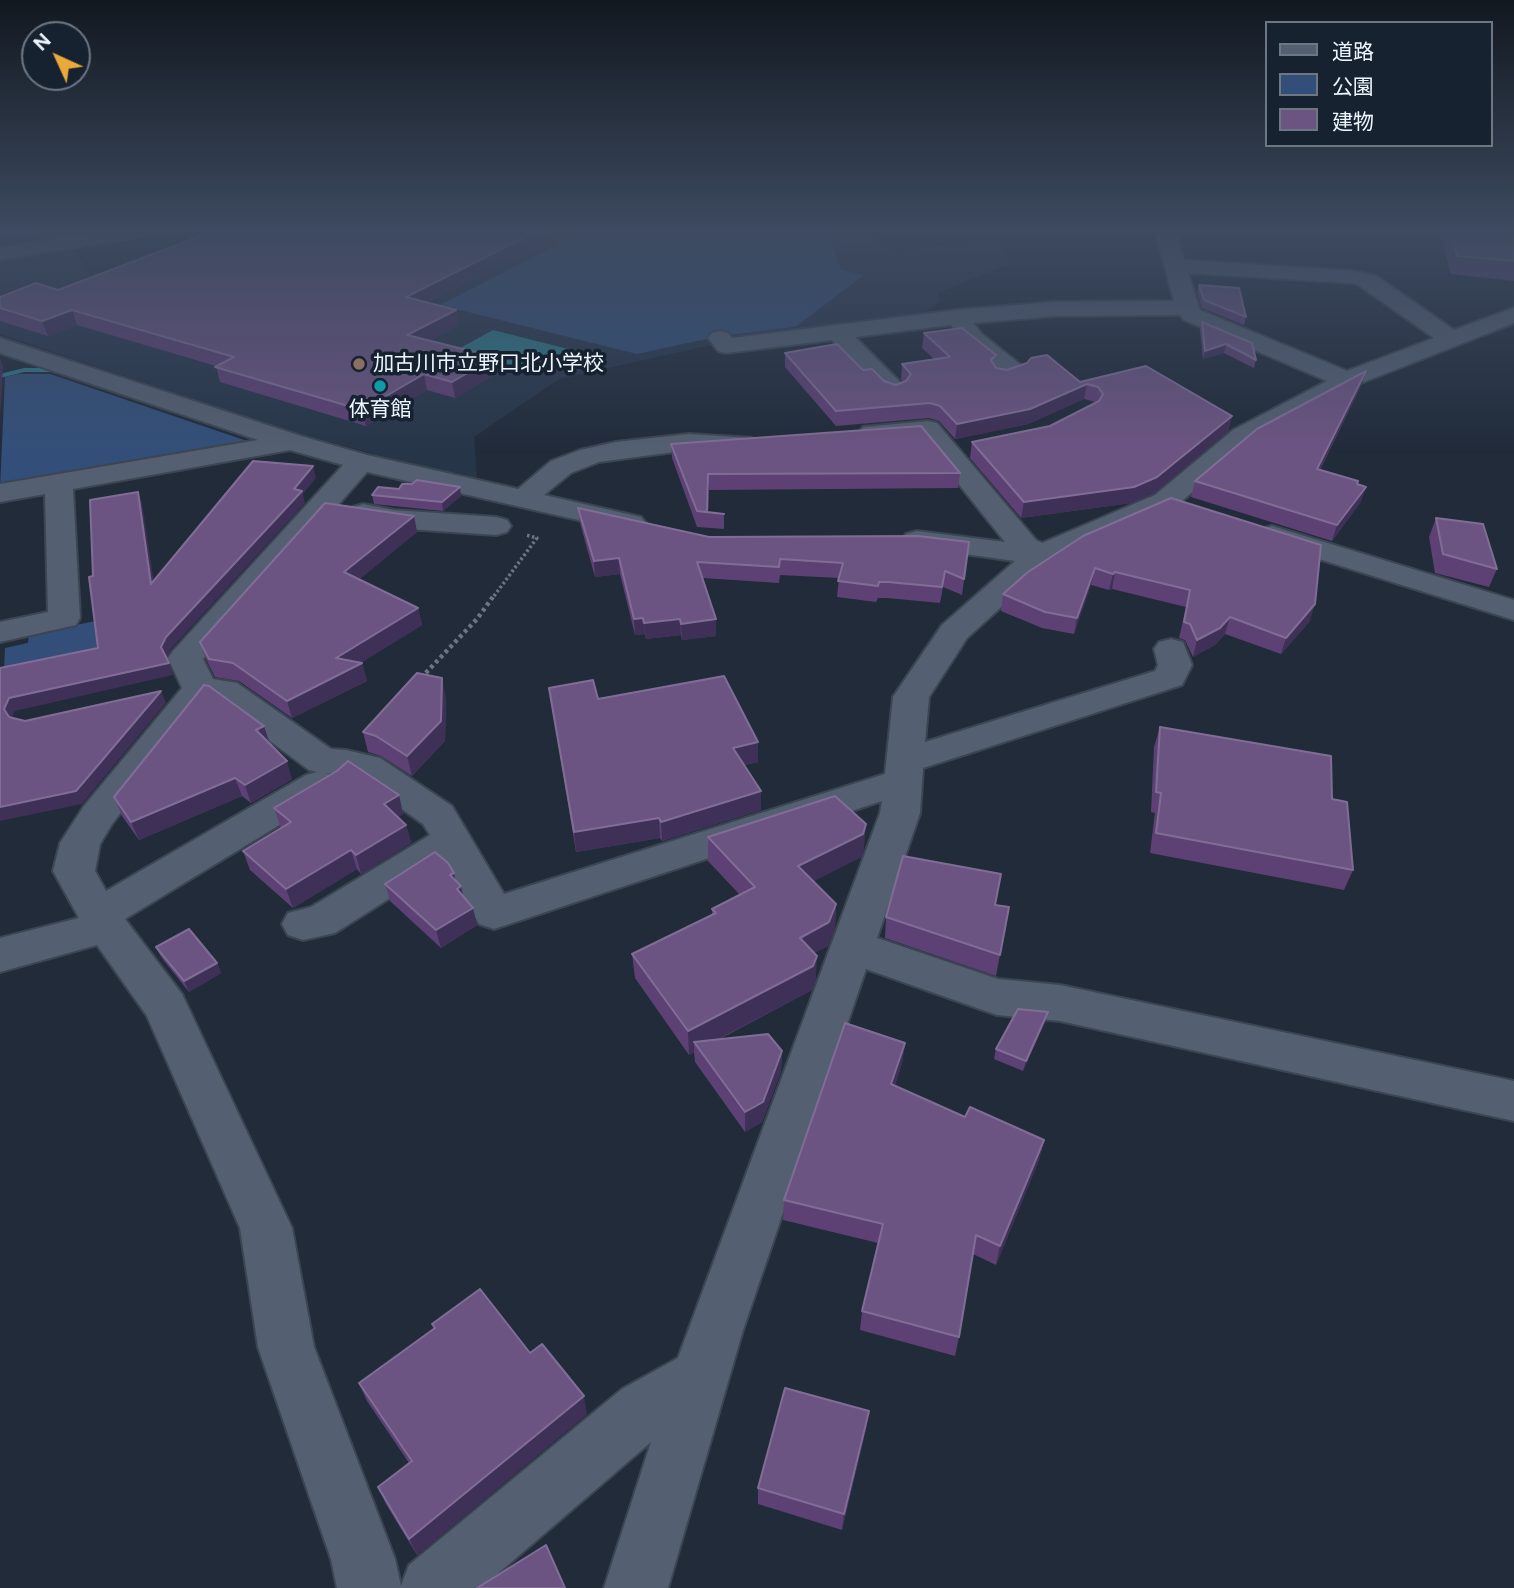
<!DOCTYPE html>
<meta charset="utf-8">
<style>
body{margin:0}
#map{position:relative;width:1514px;height:1588px;overflow:hidden;background:#212b3a;font-family:Figtree,"Noto Sans JP",sans-serif}
canvas{display:block}
.legend{position:absolute;left:1265px;top:21px;width:228px;height:126px;box-sizing:border-box;background:#172230;border:2px solid #6d7683;margin:0;padding:9px 12px;list-style:none;font-size:21px;color:#edf5ff}
.legend li{display:flex;align-items:center;gap:14px;height:35px}
.legend b{width:35px;border:2px solid #6d7683}
.north{position:absolute;left:21px;top:21px;width:70px;height:70px;box-sizing:border-box;background:#172230;border:2px solid #6d7683;border-radius:50%;rotate:315deg;font-size:19px;font-weight:700;line-height:28px;text-align:center;color:#edf5ff}
.north::after{content:'';display:block;margin:auto;width:24px;height:32px;background:#eaaa39;clip-path:polygon(50% 0,100% 100%,50% 72%,0 100%)}
</style>
<div id="map">
<canvas width="1514" height="1588"></canvas>
<ul class="legend">
<li><b style="height:9px;background:#545f71"></b>道路</li>
<li><b style="height:19px;background:#334f79"></b>公園</li>
<li><b style="height:19px;background:#6c5482"></b>建物</li>
</ul>
<div class="north">N</div>
</div>
<script>
const ctx = document.querySelector('canvas').getContext('2d');
ctx.lineJoin = 'round';
function fill(path, color) {
  ctx.fillStyle = color;
  ctx.fill(path, 'evenodd');
}
function poly(rows) {
  const path = new Path2D();
  for (const r of rows) {
    path.moveTo(r[0], r[1]);
    for (let i = 2; i < r.length; i += 2) path.lineTo(r[i], r[i + 1]);
  }
  return path;
}
function strokePath(path, color, width, dash) {
  ctx.strokeStyle = color;
  ctx.lineWidth = width;
  ctx.lineCap = dash ? 'butt' : 'round';
  ctx.setLineDash(dash || []);
  ctx.stroke(path);
}
function write(font, color, halo, rows, align = 'center') {
  ctx.font = font + ' Figtree,"Noto Sans JP",sans-serif';
  ctx.lineWidth = 7;
  ctx.setLineDash([]);
  ctx.textBaseline = 'middle';
  ctx.strokeStyle = halo;
  ctx.fillStyle = color;
  for (const [text, x, y, turn = 0] of rows) {
    ctx.save();
    ctx.translate(x, y);
    ctx.rotate((+turn || 0) * Math.PI / 180);
    ctx.textAlign = isNaN(turn) ? turn : align;
    if (halo) ctx.strokeText(text, 0, 0);
    ctx.fillText(text, 0, 0);
    ctx.restore();
  }
}
fill(poly([
 [362,230,868,230,883,247,896,250,999,240,1009,264,937,293,941,301,915,319,715,344,559,379,474,437,477,478,455,472,449,475,273,426,0,334,0,262,10,258,73,248,94,281]
]), '#273549');
fill(poly([
 [634,230,826,230,842,270,864,275,795,327,715,337,637,354,440,305,579,234],
 [17,374,50,374,250,442,0,488,5,377],
 [127,615,91,653,4,670,5,648,28,643,29,634]
]), '#334f79');
fill(poly([
 [493,330,568,349,531,371,455,351]
]), '#2c7987');
fill(poly([
 [24,368,57,368,61,370,57,372,24,372,0,378,0,374,24,368]
]), '#2c7987');
const minor = poly([
 [105,230,152,230,142,236,0,260,0,248,105,230],
 [1155,230,1175,230,1184,260,1354,271,1376,276,1454,330,1514,308,1514,323,1356,385,1251,442,1175,507,1051,562,967,638,929,697,925,742,1155,671,1158,665,1154,649,1159,642,1171,639,1183,642,1192,665,1182,685,923,768,920,813,877,938,998,979,1060,985,1514,1081,1514,1121,1060,1021,997,1015,866,969,743,1330,668,1588,604,1588,651,1442,481,1588,337,1588,331,1559,258,1347,240,1228,147,1016,97,945,0,972,0,938,79,918,53,871,60,843,84,806,182,688,168,658,173,651,343,465,290,450,73,489,80,618,76,625,0,642,0,622,48,612,45,494,0,502,0,484,258,440,0,353,0,338,301,436,367,455,518,489,551,461,580,450,616,442,689,434,752,438,756,444,752,450,742,452,689,450,599,462,571,473,544,495,641,517,646,523,641,529,631,532,367,472,203,659,213,679,237,683,331,749,346,750,380,758,452,806,504,894,885,774,893,697,942,625,1015,561,906,546,902,540,906,534,917,531,1005,542,921,437,872,441,863,439,859,433,863,427,928,421,937,423,1036,540,1042,543,1155,495,1233,430,1327,381,1184,320,1180,315,1056,316,973,323,982,334,1027,370,1024,375,1004,382,995,380,992,375,998,369,966,344,951,325,855,337,907,389,903,394,894,397,885,394,832,340,726,353,718,351,712,343,708,338,712,333,720,331,728,333,732,338,957,310,1056,302,1174,301,1155,230],
 [1188,273,1353,283,1360,286,1434,338,1347,371,1200,310,1188,273],
 [209,700,216,701,309,770,317,772,306,775,106,891,95,871,100,844,112,824,209,700],
 [326,773,355,776,423,824,430,835,311,907,288,913,282,924,288,935,303,940,335,933,445,863,479,924,494,929,882,801,880,813,678,1358,622,1389,409,1565,401,1586,395,1559,314,1347,292,1228,182,994,125,919,332,793,338,784,332,775,326,773],
 [363,504,394,510,496,517,507,520,511,526,507,532,496,535,394,528,353,519,348,513,353,507,363,504],
 [1272,526,1514,600,1514,620,1261,541,1257,535,1261,529,1272,526]
]);
strokePath(minor, '#3c4652', 4);
strokePath(poly([
 [494,596,537,538,526,535]
]), '#6c7582', 3.5, [2.5, 2.5]);
strokePath(poly([
 [421,678,477,619,495,594]
]), '#6c7582', 4.5, [3.5, 3.5]);
fill(minor, '#545f71');
fill(poly([
 [216,230,605,230,563,233,427,303,459,325,429,341,497,373,455,398,427,390,366,426,220,382,216,366,77,325,48,336,0,321,0,297,58,290],
 [1439,230,1514,230,1514,281,1451,274],
 [1199,285,1246,317,1244,325,1202,308,1197,292],
 [1202,322,1256,360,1254,368,1224,353,1203,359,1200,330],
 [924,333,995,365,996,368,1080,382,1232,416,1228,431,1154,493,1131,503,1021,518,970,458,972,442,1050,426,1095,402,1084,399,1028,424,955,439,939,421,929,418,836,426,785,367,785,353,863,370,884,381,896,385,903,382,901,379,902,364,935,360,922,348],
 [1366,371,1361,386,1320,470,1366,487,1360,503,1332,541,1191,497,1195,481],
 [671,444,960,473,958,488,709,490,708,512,724,514,724,529,697,527,672,458],
 [372,495,461,496,443,511,374,504],
 [578,508,709,537,969,542,962,595,943,587,940,603,887,598,878,598,876,602,837,597,839,578,780,575,779,583,703,578,716,636,682,640,681,635,646,639,645,634,635,635,620,574,595,577,580,523],
 [414,516,417,532,359,579,418,608,422,625,360,663,362,663,367,681,292,718,239,681,215,677,206,659,200,642],
 [1436,518,1497,569,1489,587,1435,573,1429,537],
 [1083,536,1310,621,1281,654,1225,634,1215,645,1193,657,1185,640,1179,638,1186,607,1112,589,1109,590,1091,585,1074,634,1042,628,1001,611,1003,594],
 [549,688,598,699,758,742,758,762,744,765,761,791,761,810,662,841,660,838,576,852],
 [446,698,445,741,412,776,381,756,368,752,363,732],
 [1160,727,1332,799,1353,870,1344,890,1150,853,1155,813,1151,812,1154,747],
 [270,744,292,779,251,803,242,796,139,840,122,816,114,797],
 [399,795,403,814,398,817,406,825,411,843,361,874,357,869,293,908,250,870,243,851,281,828,274,808],
 [708,837,864,848,861,857,813,881,836,904,835,928,828,946,814,953,816,979,812,990,718,1040,782,1051,781,1071,762,1122,745,1132,695,1062,694,1052,689,1055,635,978,632,954,712,915,712,909,740,895,708,861],
 [455,880,477,925,441,948,390,901,385,884],
 [995,905,1009,907,996,976,885,938,886,917],
 [156,947,217,963,221,973,189,992,161,957],
 [1048,1012,1045,1022,1023,1071,994,1059,996,1049],
 [905,1043,902,1063,895,1085,965,1117,1044,1140,1039,1160,996,1265,973,1254,959,1337,955,1356,860,1330,862,1311,878,1243,783,1220,784,1200],
 [432,1324,530,1353,587,1414,417,1555,386,1504,378,1487,409,1463,367,1401,359,1383,434,1328],
 [869,1411,866,1429,842,1530,758,1504,758,1488]
]), '#5d4174');
fill(poly([
 [100,230,0,245,0,231],
 [540,230,563,230,563,233,409,312,406,297],
 [72,310,77,325,48,336,42,321],
 [456,310,459,325,410,351,407,335],
 [1226,344,1224,353,1203,359,1205,351],
 [495,357,497,373,455,398,452,382],
 [0,358,3,366,0,420],
 [1366,371,1361,386,1312,485,1317,469],
 [424,374,427,390,366,426,362,410],
 [1087,384,1084,399,1028,424,955,439,957,424],
 [1232,416,1228,431,1154,493,1131,503,1021,518,1024,502],
 [313,466,316,478,303,494,305,503,171,649,166,659,161,647,166,637],
 [708,474,709,490,708,512,707,512],
 [460,487,461,496,443,511,442,502],
 [1366,487,1360,503,1332,541,1337,525],
 [138,492,142,503,156,596,151,584],
 [414,516,417,532,348,589,344,572],
 [619,558,620,574,595,577,594,561],
 [1095,568,1091,585,1074,634,1077,618],
 [1115,572,1112,589,1109,590,1113,574],
 [1315,604,1310,621,1281,654,1286,638],
 [418,608,422,625,350,670,362,663,367,681,292,718,287,701,336,658],
 [1230,617,1225,634,1215,645,1193,657,1197,640],
 [643,618,645,634,635,635,634,619],
 [680,619,681,635,646,639,644,623],
 [716,619,716,636,682,640,681,624],
 [169,663,173,675,15,711,10,721,4,709,9,698],
 [442,678,446,698,445,741,412,776,407,756],
 [161,691,166,703,82,804,0,821,0,807],
 [264,726,270,744,256,730],
 [758,742,758,762,733,768,733,748],
 [287,761,292,779,251,803,245,785],
 [235,778,242,796,139,840,131,822],
 [761,791,761,810,662,841,661,822],
 [399,795,403,814,389,823,384,804],
 [659,818,660,838,576,852,574,832],
 [866,824,864,848,861,857,797,890,798,866],
 [406,825,411,843,361,874,356,855],
 [351,850,357,869,293,908,286,889],
 [454,873,457,889,461,886,465,904,450,875],
 [836,904,835,928,828,946,799,961,800,938],
 [473,908,477,925,441,948,436,930],
 [817,956,816,979,812,990,699,1049,694,1042,694,1052,689,1055,688,1031],
 [217,963,221,973,189,992,184,981],
 [1048,1012,1045,1022,1023,1071,1026,1061],
 [905,1043,902,1063,889,1104,891,1084],
 [782,1051,781,1071,762,1122,745,1132,745,1112],
 [1044,1140,1039,1160,996,1265,1000,1246],
 [584,1396,587,1414,417,1555,409,1539],
 [869,1411,866,1429,842,1530,844,1514]
]), '#3e3056');
const building = poly([
 [216,230,540,230,406,297,456,310,407,335,495,357,452,382,424,374,362,410,215,367,234,357,72,310,42,321,0,308,0,297,36,283,58,290,216,230],
 [1450,230,1514,230,1514,261,1457,256,1450,230],
 [1199,285,1239,288,1246,317,1204,300,1199,285],
 [1202,322,1252,343,1256,360,1226,344,1205,351,1202,322],
 [962,328,996,355,991,360,996,368,1007,370,1027,363,1031,358,1047,355,1080,382,1146,366,1232,416,1157,477,1134,487,1024,502,972,442,1050,426,1099,401,1103,394,1098,387,1087,384,1030,409,957,424,940,406,930,403,836,411,785,353,837,344,863,370,872,369,884,381,896,385,906,381,911,374,902,364,950,357,924,333,962,328],
 [1366,371,1317,469,1358,481,1357,484,1366,487,1337,525,1195,481,1257,429,1366,371],
 [921,426,960,473,708,474,707,512,724,514,697,511,671,444,921,426],
 [253,461,313,466,294,489,302,491,166,637,161,647,169,663,9,698,4,709,9,717,25,721,161,691,76,791,0,807,0,668,98,648,89,577,93,576,90,500,138,492,151,584,253,461],
 [417,480,460,487,442,502,372,495,378,487,399,489,402,484,412,484,417,480],
 [1171,498,1321,545,1315,604,1286,638,1230,617,1220,628,1197,640,1190,624,1184,622,1190,590,1115,572,1113,574,1095,568,1077,618,1045,612,1003,594,1028,572,1083,536,1171,498],
 [325,503,414,516,344,572,418,608,336,658,362,663,287,701,233,663,209,659,200,642,325,503],
 [578,508,709,537,918,536,969,542,964,579,945,571,942,587,888,582,879,582,878,586,838,581,843,563,780,559,779,567,697,562,716,619,681,624,680,619,644,623,643,618,634,619,619,558,594,561,578,508],
 [1436,518,1483,524,1497,569,1443,554,1436,518],
 [417,673,442,678,441,721,407,756,376,736,363,732,417,673],
 [724,676,758,742,733,748,761,791,661,822,659,818,574,832,549,688,593,680,598,699,724,676],
 [204,685,209,686,264,726,256,730,287,761,245,785,235,778,131,822,114,797,204,685],
 [1160,727,1331,756,1332,799,1347,802,1353,870,1156,833,1161,793,1156,792,1160,727],
 [348,761,399,795,384,804,406,825,356,855,351,850,286,889,243,851,291,822,274,808,337,771,348,761],
 [835,796,866,824,863,834,798,866,836,904,829,922,800,938,817,956,813,966,688,1031,632,954,716,913,712,909,755,887,708,837,835,796],
 [435,852,448,863,454,873,450,875,461,886,457,889,473,908,436,930,385,884,435,852],
 [903,856,1001,874,995,905,1009,907,1000,955,886,917,903,856],
 [189,929,217,963,184,981,156,947,189,929],
 [1018,1009,1048,1012,1026,1061,996,1049,1018,1009],
 [845,1023,905,1043,891,1084,965,1117,970,1107,1044,1140,1000,1246,976,1235,959,1337,862,1311,883,1224,784,1200,845,1023],
 [768,1034,782,1051,763,1102,745,1112,694,1042,768,1034],
 [480,1289,530,1353,542,1344,584,1396,409,1539,378,1487,412,1461,359,1383,435,1328,432,1324,480,1289],
 [785,1388,869,1411,844,1514,758,1488,785,1388],
 [546,1545,565,1588,477,1588,546,1545]
]);
fill(building, '#6c5482');
strokePath(building, '#806d96', 2);
const sky = ctx.createLinearGradient(0, 0, 0, 453);
sky.addColorStop(0, '#121820');
sky.addColorStop(0.51, '#3d4a60');
sky.addColorStop(1, '#3d4a6000');
ctx.fillStyle = sky;
ctx.fillRect(0, 0, 1514, 453);
for (const [x, y, r, color] of [
 [359,364,7,"#8d6e63"],
 [380,386,7,"#0f9aa8"]
]) {
  const dot = new Path2D();
  dot.arc(x, y, r, 0, 2 * Math.PI);
  ctx.fillStyle = color;
  ctx.fill(dot);
  strokePath(dot, '#172230', 2.5);
}
write('21px', '#edf5ff', '#172230', [
 ["加古川市立野口北小学校",373,364],
 ["体育館",380,410,"center"]
], 'left');
</script>
